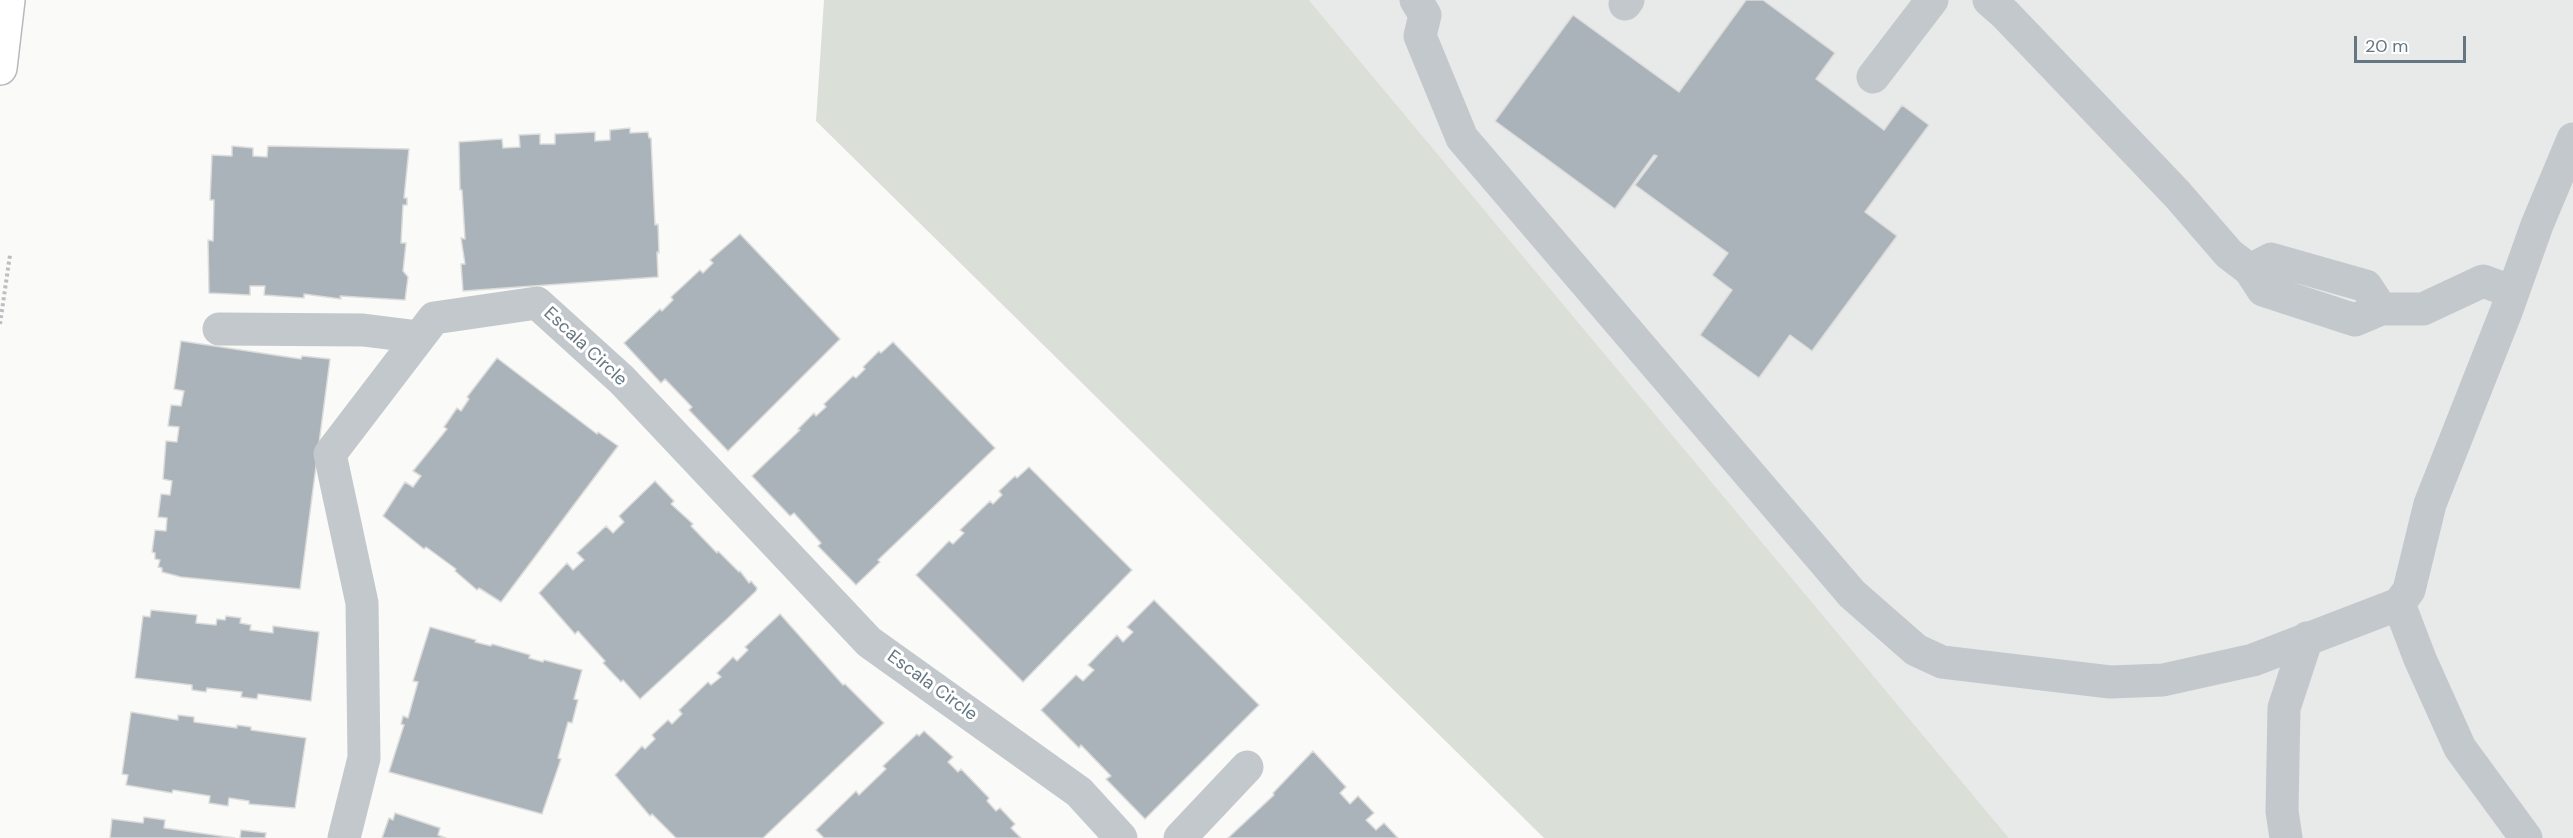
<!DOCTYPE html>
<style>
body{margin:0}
#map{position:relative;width:2573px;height:838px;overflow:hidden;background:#fafaf8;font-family:"DM Sans",sans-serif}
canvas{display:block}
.scale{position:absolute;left:2354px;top:36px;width:112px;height:27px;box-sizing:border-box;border:3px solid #657683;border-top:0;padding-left:8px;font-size:18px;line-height:21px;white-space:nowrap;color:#657683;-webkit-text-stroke:4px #fff;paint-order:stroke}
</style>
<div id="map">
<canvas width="2573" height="838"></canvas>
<div class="scale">20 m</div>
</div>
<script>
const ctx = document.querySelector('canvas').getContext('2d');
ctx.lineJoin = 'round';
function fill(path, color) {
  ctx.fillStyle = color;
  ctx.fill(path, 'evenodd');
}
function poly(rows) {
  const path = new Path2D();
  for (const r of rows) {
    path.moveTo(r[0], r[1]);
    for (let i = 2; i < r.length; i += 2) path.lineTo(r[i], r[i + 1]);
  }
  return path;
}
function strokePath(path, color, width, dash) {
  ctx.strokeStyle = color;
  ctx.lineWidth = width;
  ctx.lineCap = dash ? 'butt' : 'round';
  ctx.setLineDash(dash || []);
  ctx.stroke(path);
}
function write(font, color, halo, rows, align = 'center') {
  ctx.font = font + ' "DM Sans",sans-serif';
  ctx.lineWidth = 6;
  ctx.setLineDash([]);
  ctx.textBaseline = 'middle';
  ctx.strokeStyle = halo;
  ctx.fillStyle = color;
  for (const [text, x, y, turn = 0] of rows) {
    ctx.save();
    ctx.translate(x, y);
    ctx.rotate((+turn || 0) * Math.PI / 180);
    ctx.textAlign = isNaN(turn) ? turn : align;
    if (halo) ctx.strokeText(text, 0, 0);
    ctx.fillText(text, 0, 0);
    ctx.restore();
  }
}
fill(poly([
 [1309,0,2573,0,2573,838,2009,838]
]), '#e8e9e9');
fill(poly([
 [824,0,1309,0,2009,838,1544,838,816,121]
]), '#dadfd7');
const building = poly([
 [1746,0,1763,0,1835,53,1816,79,1884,130,1902,105,1929,125,1865,212,1897,236,1812,351,1790,335,1759,378,1700,335,1732,290,1712,275,1728,253,1635,185,1657,156,1654,155,1615,209,1495,121,1573,15,1679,92,1746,0],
 [630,128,630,133,648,132,649,138,651,138,655,225,658,224,659,253,657,252,658,277,463,291,461,264,465,264,461,238,465,239,462,190,460,190,459,142,502,139,503,148,520,147,519,135,540,134,540,144,555,144,555,134,595,132,595,141,610,140,610,130,630,128],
 [232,146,253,148,253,156,267,157,268,146,409,149,404,198,407,198,407,205,403,205,401,243,406,243,403,271,408,277,405,300,340,296,341,299,304,294,304,298,264,295,265,286,250,286,250,295,209,293,208,240,213,241,214,200,210,200,212,155,232,156,232,146],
 [740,234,840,339,728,451,689,410,692,407,665,379,661,383,624,343,660,309,662,311,673,300,671,297,700,270,703,273,713,263,710,260,740,234],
 [181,341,301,359,302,356,330,359,300,589,181,577,162,572,162,568,158,567,160,560,155,559,155,553,152,552,155,530,166,531,167,518,158,517,161,494,170,495,172,481,163,479,166,441,177,442,179,427,168,426,171,405,181,406,184,391,174,389,181,341],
 [893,342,995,448,878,560,880,562,856,585,818,546,821,543,794,513,790,516,752,476,800,430,798,429,814,413,816,416,826,407,824,404,853,376,856,378,865,369,863,367,879,351,881,353,893,342],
 [497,358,597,434,598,432,618,446,501,602,479,588,477,590,455,571,456,569,426,547,424,549,383,516,405,482,413,487,421,476,413,471,447,429,444,427,457,408,461,411,469,399,467,397,497,358],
 [1029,467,1132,570,1023,682,916,575,949,541,953,544,964,533,960,530,990,501,993,504,1002,495,999,491,1015,476,1017,478,1029,467],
 [655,481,674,501,671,504,693,524,691,526,717,553,718,551,739,572,740,571,749,583,751,581,757,588,756,591,728,618,640,699,623,680,621,682,603,663,605,661,578,631,575,634,539,593,567,563,573,570,584,560,577,553,606,526,613,533,624,522,619,516,655,481],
 [1154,600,1259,705,1145,819,1106,779,1111,776,1081,745,1079,748,1041,710,1076,675,1083,681,1094,670,1088,665,1117,635,1123,642,1133,632,1127,627,1154,600],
 [151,610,197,615,196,623,216,625,217,619,225,620,226,616,241,618,240,623,251,625,250,630,273,633,273,626,319,632,311,701,258,694,257,699,241,697,242,692,207,688,206,692,192,690,192,685,135,678,143,616,150,617,151,610],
 [780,614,843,685,845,684,884,723,763,838,676,838,652,814,650,816,615,775,642,746,645,749,655,739,652,735,668,720,672,724,682,714,679,710,708,682,711,685,721,677,717,673,733,657,737,661,748,650,745,647,780,614],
 [430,627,476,640,475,642,491,646,492,644,530,655,529,658,543,662,544,660,582,670,574,699,578,700,572,723,568,722,558,758,561,759,542,814,389,772,404,725,401,724,403,716,408,718,418,682,413,681,430,627],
 [131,712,178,720,178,715,194,717,194,722,237,728,237,725,251,727,251,730,306,738,295,808,249,804,249,801,229,798,228,806,209,803,210,796,173,790,172,793,126,785,128,775,122,774,131,712],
 [924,731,953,757,948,762,958,772,961,769,989,798,987,801,996,811,1000,808,1015,824,1011,828,1021,838,824,838,816,830,856,791,859,795,886,769,883,766,917,734,919,736,924,731],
 [1313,751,1346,787,1340,793,1350,804,1358,796,1374,813,1366,820,1376,830,1384,823,1398,838,1228,838,1274,795,1273,793,1313,751],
 [395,813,440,828,438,835,446,838,382,838,389,818,393,820,395,813],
 [144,817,165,820,164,828,235,838,110,838,112,819,143,823,144,817],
 [241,830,266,833,265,838,240,838,241,830]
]);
fill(building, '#aab3b9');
strokePath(building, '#dcdcda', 1.5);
const highway = poly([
 [0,68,8,0]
]);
strokePath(highway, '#b4b9bd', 36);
strokePath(poly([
 [0,324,10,255]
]), '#bbbfc2', 4, [3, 3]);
strokePath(poly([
 [1416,0,1425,15,1420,36,1462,138,1852,594,1916,650,1942,662,2110,682,2163,680,2253,660,2399,604,2409,590,2430,504,2506,312,2537,225,2573,139],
 [1989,0,2005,14,2177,194,2229,254,2250,270],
 [1625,4,1628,0],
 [1873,77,1932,0],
 [2381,309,2366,286,2271,259,2250,270,2263,290,2355,320,2381,309,2423,309,2483,281,2513,292],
 [219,329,363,330,419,337],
 [2399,604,2420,659,2460,748,2526,838],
 [344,838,364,758,362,603,330,454,434,318,537,303,622,380,869,642,1079,792,1121,838],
 [1180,838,1247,767],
 [2286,838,2282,811,2284,708,2307,638]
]), '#c3c8cc', 33);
strokePath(highway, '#fff', 33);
write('18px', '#657683', '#fff', [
 ["Escala Circle",585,347,43],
 ["Escala Circle",932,686,36]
]);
</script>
